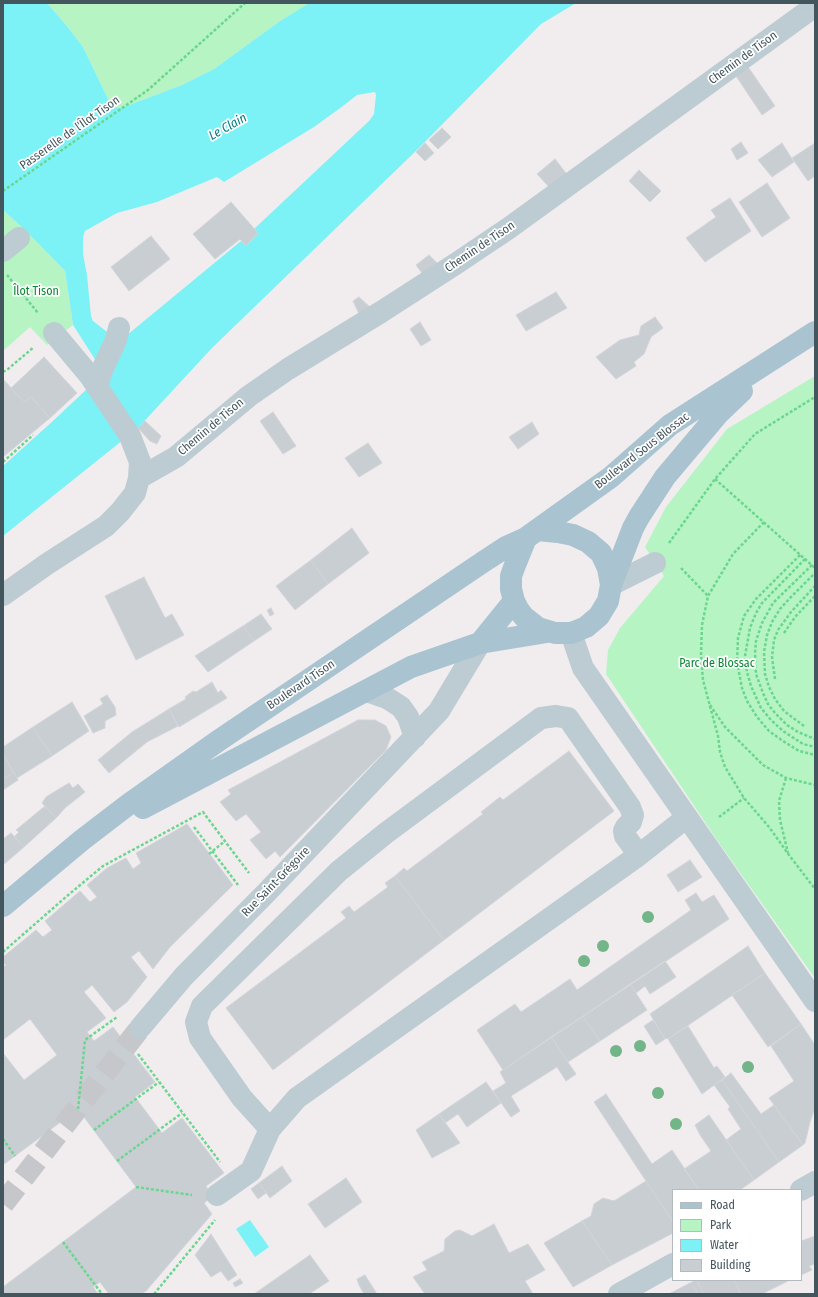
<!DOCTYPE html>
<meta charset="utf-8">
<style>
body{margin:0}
#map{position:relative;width:818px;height:1297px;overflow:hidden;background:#f1edee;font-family:"Fira Sans Condensed",sans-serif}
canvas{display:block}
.frame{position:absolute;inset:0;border:4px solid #43555d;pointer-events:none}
.legend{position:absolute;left:672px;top:1189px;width:130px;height:92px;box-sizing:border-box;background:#fff;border:1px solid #b4bbbe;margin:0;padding:5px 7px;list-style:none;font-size:12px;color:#43555d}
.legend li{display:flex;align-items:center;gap:8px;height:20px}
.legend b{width:20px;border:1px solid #b4bbbe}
</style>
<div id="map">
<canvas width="818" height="1297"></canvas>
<div class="frame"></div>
<ul class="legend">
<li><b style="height:5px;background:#a9c4d0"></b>Road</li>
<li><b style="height:11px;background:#b6f4c3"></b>Park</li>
<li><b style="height:11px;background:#7df2f6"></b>Water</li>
<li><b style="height:11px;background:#c9ced3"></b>Building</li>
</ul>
</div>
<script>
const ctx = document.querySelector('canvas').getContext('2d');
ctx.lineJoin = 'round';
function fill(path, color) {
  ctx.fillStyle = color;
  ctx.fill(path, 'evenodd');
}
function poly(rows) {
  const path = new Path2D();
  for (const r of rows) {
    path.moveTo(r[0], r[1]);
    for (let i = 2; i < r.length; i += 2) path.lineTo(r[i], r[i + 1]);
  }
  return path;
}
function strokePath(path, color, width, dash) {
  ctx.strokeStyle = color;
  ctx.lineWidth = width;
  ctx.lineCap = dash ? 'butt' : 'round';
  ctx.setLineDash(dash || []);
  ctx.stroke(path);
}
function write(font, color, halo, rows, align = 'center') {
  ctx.font = font + ' "Fira Sans Condensed",sans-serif';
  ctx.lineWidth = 3.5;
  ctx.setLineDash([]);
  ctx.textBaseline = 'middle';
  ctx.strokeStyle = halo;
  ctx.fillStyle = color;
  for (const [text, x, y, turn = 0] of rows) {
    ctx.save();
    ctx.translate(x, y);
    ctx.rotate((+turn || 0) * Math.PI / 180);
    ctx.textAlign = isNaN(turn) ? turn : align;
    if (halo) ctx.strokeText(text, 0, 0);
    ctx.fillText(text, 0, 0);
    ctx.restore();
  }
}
fill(poly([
 [47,3,309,3,280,21,214,69,182,85,121,108,115,107,109,101,83,47,67,26],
 [3,210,25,230,65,271,73,325,47,345,30,327,3,351],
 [815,376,815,978,719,843,606,674,608,650,620,628,664,576,645,547,666,507,727,429]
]), '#b6f4c3');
fill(poly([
 [3,3,47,3,67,26,83,47,109,101,115,107,121,108,182,85,214,69,280,21,309,3,576,3,541,24,419,148,212,348,138,428,3,536,3,466,54,420,90,386,98,364,73,325,65,271,25,230,3,210],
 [375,92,376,95,374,114,369,121,254,229,258,233,247,245,241,241,121,340,115,338,93,321,91,316,87,275,83,254,83,237,85,231,117,213,157,202,217,177,224,182,314,127,343,106,357,95],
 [250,1220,269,1247,255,1257,236,1229]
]), '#7df2f6');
const building = poly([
 [746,64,775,106,762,115,734,73,746,64],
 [442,128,451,137,438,149,429,140,442,128],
 [741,142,748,153,737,160,731,149,741,142],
 [425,143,434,153,425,161,416,152,425,143],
 [782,143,794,162,772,177,758,160,782,143],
 [815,143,815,176,808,181,792,158,815,143],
 [555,159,569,177,551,189,537,174,555,159],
 [639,170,661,191,650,202,629,181,639,170],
 [767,183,790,218,762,237,739,202,767,183],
 [730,198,751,231,705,262,686,238,716,217,711,210,730,198],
 [231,202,258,233,246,246,240,239,215,259,193,234,231,202],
 [151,236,170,259,129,291,111,267,151,236],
 [429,255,440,266,425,277,416,265,429,255],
 [556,292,567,308,526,331,516,315,556,292],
 [359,297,372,309,360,316,353,301,359,297],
 [655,317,663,328,651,337,644,354,634,362,636,366,616,379,596,357,620,340,639,335,641,326,655,317],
 [420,322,431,340,421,346,410,329,420,322],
 [44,357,77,393,50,418,31,397,24,402,11,388,44,357],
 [3,379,24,402,31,397,50,418,3,457,3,379],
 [273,412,296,446,283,454,260,421,273,412],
 [145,421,161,436,157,444,150,441,138,428,145,421],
 [532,422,539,434,518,449,509,437,532,422],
 [368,443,382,463,359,477,345,458,368,443],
 [352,528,369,553,328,584,311,560,352,528],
 [311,560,328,584,295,610,276,586,311,560],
 [144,577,165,618,172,614,184,635,136,660,105,596,144,577],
 [271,608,274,614,270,616,267,610,271,608],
 [261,614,272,629,254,641,243,626,261,614],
 [243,626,254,641,208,672,195,656,243,626],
 [212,682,218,693,221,690,227,698,179,727,169,709,186,699,185,697,193,691,196,692,212,682],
 [107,695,115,707,116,715,105,721,105,728,93,733,84,716,103,704,100,699,107,695],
 [72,702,89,731,52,756,33,727,72,702],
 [169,709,178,726,147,742,109,773,98,760,132,732,169,709],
 [358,720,375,720,386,726,391,737,386,750,280,857,275,851,266,859,250,840,261,832,246,814,236,821,220,802,231,794,228,790,358,720],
 [33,727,52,756,17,778,3,754,3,747,33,727],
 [569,751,614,811,444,940,395,876,404,868,407,871,483,814,481,812,500,797,503,800,569,751],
 [3,754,14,773,3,779,3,754],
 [14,773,18,780,3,790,3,779,14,773],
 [69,783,73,788,78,784,85,792,65,808,56,818,42,803,46,797,54,792,69,783],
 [45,806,56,818,24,847,14,837,19,832,16,830,45,806],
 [187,824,233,885,170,947,153,969,139,951,131,957,147,977,127,1002,114,1012,92,985,84,992,106,1018,87,1032,94,1041,113,1027,155,1082,135,1097,162,1133,182,1118,224,1173,206,1186,212,1197,204,1203,212,1214,146,1291,141,1294,109,1294,100,1282,93,1287,98,1294,3,1294,3,1287,136,1187,78,1109,3,1165,3,1053,24,1080,57,1055,30,1019,3,1040,3,967,6,965,3,962,3,957,36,930,43,937,52,930,45,921,80,891,90,902,97,897,87,885,107,868,126,858,133,869,141,863,136,853,187,824],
 [11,833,24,847,3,865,3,839,11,833],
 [690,860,702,877,678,892,667,875,690,860],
 [395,876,444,940,273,1070,226,1008,346,918,341,912,349,906,354,912,388,887,385,883,395,876],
 [696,893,702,902,714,895,729,919,503,1070,477,1030,515,1004,521,1012,570,979,577,990,691,910,685,900,696,893],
 [748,946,765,973,668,1039,667,1038,665,1039,650,1014,748,946],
 [665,961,676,977,650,994,645,986,636,993,630,984,665,961],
 [765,973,801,1024,768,1047,732,995,765,973],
 [630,984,647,1010,600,1041,583,1016,630,984],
 [583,1016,600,1041,568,1062,551,1037,583,1016],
 [653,1020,665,1039,656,1045,644,1026,653,1020],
 [801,1024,815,1045,815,1108,810,1122,805,1143,803,1145,769,1098,794,1081,771,1046,801,1024],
 [688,1026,714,1068,717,1066,725,1077,702,1094,668,1039,688,1026],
 [551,1037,576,1074,566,1081,557,1067,511,1096,520,1111,511,1117,493,1091,506,1083,500,1072,551,1037],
 [731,1073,761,1114,774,1105,803,1145,779,1162,722,1080,731,1073],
 [722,1080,779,1162,754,1180,726,1140,741,1129,728,1109,730,1107,714,1085,722,1080],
 [486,1082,501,1103,467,1127,458,1114,445,1123,439,1114,486,1082],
 [606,1094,652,1164,672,1150,699,1190,673,1190,673,1222,594,1102,606,1094],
 [439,1114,460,1143,432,1158,416,1130,439,1114],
 [709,1115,754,1180,740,1190,699,1190,684,1169,711,1151,700,1135,695,1125,709,1115],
 [282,1166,292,1181,270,1198,259,1183,282,1166],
 [346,1178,362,1202,325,1228,308,1204,346,1178],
 [646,1181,673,1222,673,1233,612,1265,582,1221,591,1216,594,1204,603,1198,614,1201,646,1181],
 [259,1183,266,1193,258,1199,251,1189,259,1183],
 [582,1221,612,1265,573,1287,544,1243,582,1221],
 [494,1224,509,1253,528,1244,545,1270,525,1281,533,1294,425,1294,413,1277,427,1270,422,1262,444,1251,445,1239,455,1231,460,1230,472,1236,494,1224],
 [211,1234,237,1275,228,1281,221,1271,211,1277,195,1255,211,1234],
 [815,1236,815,1264,809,1266,812,1270,801,1275,801,1241,815,1236],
 [310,1255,329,1281,309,1294,254,1294,310,1255],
 [365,1275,377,1294,364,1294,359,1285,357,1279,365,1275],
 [240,1279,243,1283,235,1287,233,1283,240,1279],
 [696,1280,734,1280,741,1294,704,1294,696,1280],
 [696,1280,704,1294,699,1294,690,1283,696,1280],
 [734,1280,790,1280,762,1294,741,1294,734,1280],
 [690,1283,699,1294,669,1294,690,1283]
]);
fill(building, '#c9ced3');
strokePath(building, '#d1d5da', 1);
strokePath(poly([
 [3,1204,140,1028]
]), '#c6c7ca', 22, [22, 11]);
strokePath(poly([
 [3,191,148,90,245,3],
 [7,275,38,313],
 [3,372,8,369,34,347],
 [3,462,33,435],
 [715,479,815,568],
 [764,522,733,554,708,596,702,625,701,655,703,680,718,736,720,752,725,767,744,798,769,827,789,855,815,889],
 [669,543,715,479,755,434,815,397],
 [800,555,756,599,744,616,738,638,737,662,742,688,747,701,757,717,769,731,783,741,799,751,815,755],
 [805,559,762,603,756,613,750,628,745,656,747,672,751,686,761,708,771,720,783,731,803,744,815,747],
 [812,565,773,603,762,623,756,641,755,653,756,674,763,693,768,704,775,713,787,725,798,732,815,739],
 [681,568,708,596],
 [784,633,795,617,815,596],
 [775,679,772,657,774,640,778,630,791,612,815,586],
 [710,705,725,727,763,765,786,778,815,785],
 [804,726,784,711,775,699,769,687,765,674,764,652,767,635,772,622,780,609,790,598,815,573],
 [786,778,779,801,780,820,788,853],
 [719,817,744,798],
 [194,827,238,885],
 [209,854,225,841],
 [3,952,67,896,103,866,203,812,249,873],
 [138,1054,220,1162],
 [78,1109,85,1040,117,1017],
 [94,1130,159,1082],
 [3,1139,15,1156],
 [117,1161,182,1113],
 [136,1187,192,1195],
 [63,1242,102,1294],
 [154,1294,215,1220]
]), '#6ad68e', 2.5, [3, 2]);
strokePath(poly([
 [3,251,19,238],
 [97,386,102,370,116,340,119,328],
 [139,478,176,457,249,396,288,369,381,312,457,263,509,228,815,6],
 [611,585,655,563],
 [3,595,47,564,106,526,120,512,135,493,139,478,140,462,130,436,90,376,54,333],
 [571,633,583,668,815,1001],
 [367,691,387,698,401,707,408,717,415,737],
 [140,1028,184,976,267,892,439,711,480,643],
 [270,1129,242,1098,200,1038,196,1022,202,1006,339,871,386,833,541,718,556,716,568,718,630,807,633,815,631,822,626,827,624,831,625,836,639,855],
 [801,1190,815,1182],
 [217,1195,251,1171,270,1129,297,1098,639,855,687,817],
 [619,1294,673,1264]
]), '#bcccd2', 22);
strokePath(poly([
 [537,530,611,477,670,425,815,332],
 [537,530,558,532,573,535,588,542,601,553,608,568,611,585,608,601,599,616,586,627,579,630,571,633,555,633,538,628,524,617,518,609,514,601,511,589,511,576,515,565,526,538,537,530],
 [611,585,633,528,639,517,665,477,719,413,742,391],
 [480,643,514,601],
 [143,808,411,667,480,643,547,632],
 [3,906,82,840,129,804,218,741,483,562,506,547,526,538]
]), '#a9c4d0', 22);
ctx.fillStyle = '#72b588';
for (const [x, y] of [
 [648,917],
 [603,946],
 [584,961],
 [640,1046],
 [616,1051],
 [748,1067],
 [658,1093],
 [676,1124]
]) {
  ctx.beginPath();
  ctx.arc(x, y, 6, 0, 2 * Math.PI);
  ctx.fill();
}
write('12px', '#43555d', '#fff', [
 ["Chemin de Tison",743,58,-36],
 ["Passerelle de l'Îlot Tison",70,133,-35],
 ["Chemin de Tison",480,247,-34],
 ["Chemin de Tison",211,427,-40],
 ["Boulevard Sous Blossac",642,451,-38],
 ["Boulevard Tison",301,685,-34],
 ["Rue Saint-Grégoire",276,882,-46]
]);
write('12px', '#0b8734', '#fff', [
 ["Îlot Tison",36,292],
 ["Parc de Blossac",717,664]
]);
write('italic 13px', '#057e83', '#fff', [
 ["Le Clain",228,127,-29]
]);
</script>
